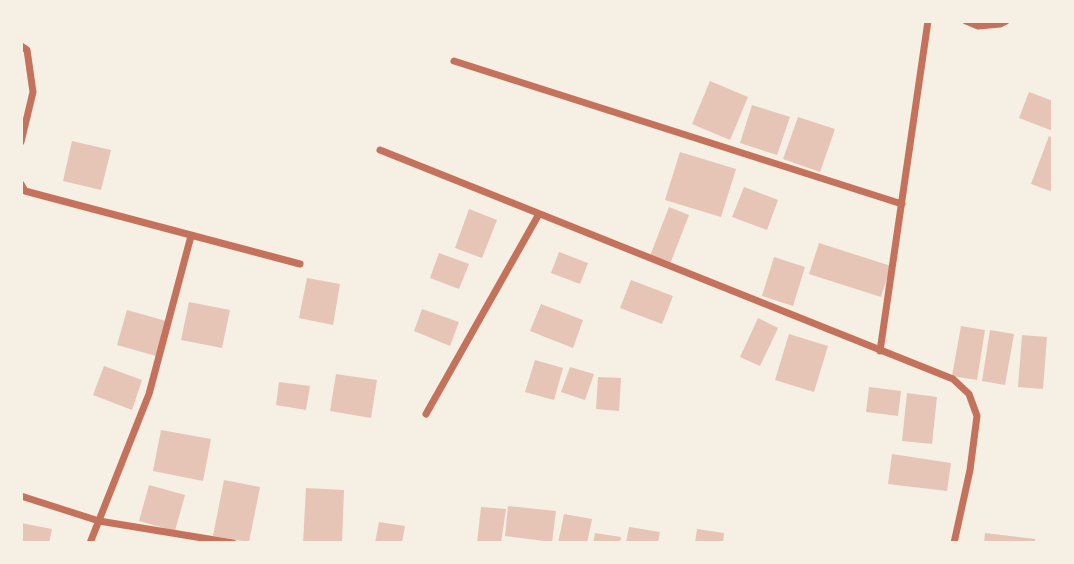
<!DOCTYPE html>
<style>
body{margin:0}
#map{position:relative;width:1074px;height:564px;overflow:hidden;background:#f6efe4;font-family:Rubik,sans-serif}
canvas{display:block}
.frame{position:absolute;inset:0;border:23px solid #f6efe4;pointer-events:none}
</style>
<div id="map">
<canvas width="1074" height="564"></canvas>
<div class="frame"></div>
</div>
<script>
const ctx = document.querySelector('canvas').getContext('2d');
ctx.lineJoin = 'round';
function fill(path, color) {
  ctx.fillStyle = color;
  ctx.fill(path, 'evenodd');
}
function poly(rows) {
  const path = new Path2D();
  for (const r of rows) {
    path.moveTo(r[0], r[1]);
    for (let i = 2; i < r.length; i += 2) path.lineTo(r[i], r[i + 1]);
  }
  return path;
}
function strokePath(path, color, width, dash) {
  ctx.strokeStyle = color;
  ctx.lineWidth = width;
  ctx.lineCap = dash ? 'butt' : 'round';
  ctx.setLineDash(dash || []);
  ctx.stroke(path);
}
fill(poly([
 [710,81,748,97,730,140,692,124],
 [1029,92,1053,101,1053,131,1019,118],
 [752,105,790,117,777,155,740,143],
 [798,117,835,129,820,172,783,159],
 [1049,136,1053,138,1053,192,1031,184],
 [72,141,111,150,101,190,63,181],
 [680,152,736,169,721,217,665,200],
 [744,187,778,200,767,230,732,217],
 [669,207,689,215,670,264,650,256],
 [469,209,497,220,482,258,455,248],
 [819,243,891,266,881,297,809,274],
 [559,252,588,263,580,284,551,273],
 [439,253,469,264,459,289,430,278],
 [774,257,805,267,793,306,762,296],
 [307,278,340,284,333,325,299,318],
 [631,280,673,296,662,324,620,308],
 [189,302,230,310,222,348,181,340],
 [541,304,583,320,573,348,530,331],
 [422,309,459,322,450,346,414,331],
 [127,310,166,321,156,356,117,345],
 [758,318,778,328,760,366,740,357],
 [961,326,985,330,977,380,952,376],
 [990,330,1014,334,1005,385,982,381],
 [789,334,828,346,814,392,775,380],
 [1022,335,1047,337,1043,389,1018,387],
 [535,360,563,368,554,400,525,392],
 [104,366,142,380,132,410,93,395],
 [570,367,594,374,585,400,561,392],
 [336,374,377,380,371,418,330,411],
 [598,377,621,378,619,411,596,409],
 [279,382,310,386,306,410,276,405],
 [869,387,901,391,898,416,866,412],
 [907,393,937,397,932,444,902,441],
 [161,430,211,439,203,481,153,471],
 [892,454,951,463,947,491,888,484],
 [224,480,260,487,249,542,213,536],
 [149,485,185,495,175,531,139,521],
 [306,488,344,490,342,543,303,543],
 [508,506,556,511,552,542,505,536],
 [481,507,506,509,501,543,477,543],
 [564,514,592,519,587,543,558,543],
 [379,522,405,526,402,543,375,543],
 [21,523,52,529,49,543,21,543],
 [629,527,660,532,658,543,626,543],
 [697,529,724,533,723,543,695,543],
 [595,533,621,537,620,543,593,543],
 [985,533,1035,539,1035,543,984,543]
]), '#e6c5b7');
strokePath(poly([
 [966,21,978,26,1000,24,1006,21],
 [21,46,27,50,33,92,21,142],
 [454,61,902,204],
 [380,150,953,379,969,394,977,416,970,470,954,543],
 [21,184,25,191,300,264],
 [880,351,928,21],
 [426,414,539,214],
 [21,496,99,521,233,543],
 [90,543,149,394,191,236]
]), '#c5725c', 7);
</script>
